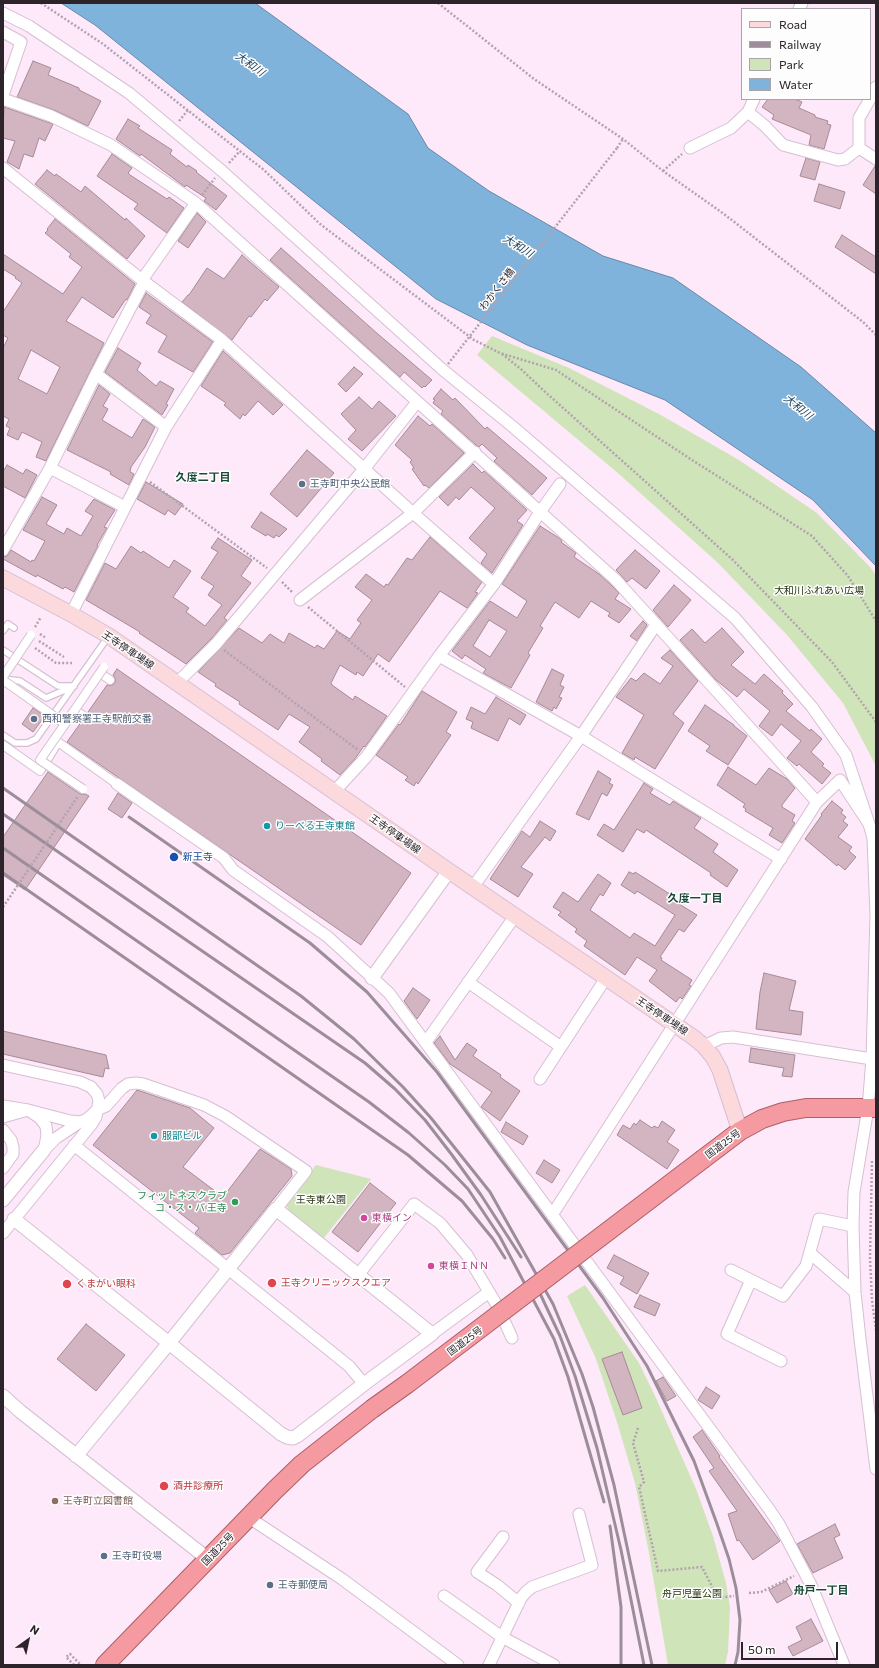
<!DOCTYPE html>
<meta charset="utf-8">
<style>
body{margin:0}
#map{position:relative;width:879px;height:1668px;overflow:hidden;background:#fde9fa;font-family:Commissioner,sans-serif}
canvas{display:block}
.frame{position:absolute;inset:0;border:4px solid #2c232b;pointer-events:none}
.legend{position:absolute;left:741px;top:8px;width:130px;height:92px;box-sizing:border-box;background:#fdfdfd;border:1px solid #a9a6a9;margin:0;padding:5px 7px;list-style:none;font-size:12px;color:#2c232b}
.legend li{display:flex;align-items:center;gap:8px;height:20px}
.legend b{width:20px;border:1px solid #a9a6a9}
.north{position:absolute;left:8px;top:1620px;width:40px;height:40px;-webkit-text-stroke:3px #fdfdfd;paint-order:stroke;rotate:33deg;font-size:11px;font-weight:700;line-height:16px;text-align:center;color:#2c232b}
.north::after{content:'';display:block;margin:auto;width:14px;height:18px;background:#2c232b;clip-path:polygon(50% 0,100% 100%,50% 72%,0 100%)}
.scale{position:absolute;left:741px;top:1642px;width:97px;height:18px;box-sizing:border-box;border:2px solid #2c232b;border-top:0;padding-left:5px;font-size:12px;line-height:14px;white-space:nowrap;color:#2c232b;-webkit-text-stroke:3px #fdfdfd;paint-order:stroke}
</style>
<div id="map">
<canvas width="879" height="1668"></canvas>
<div class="frame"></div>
<ul class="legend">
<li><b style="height:5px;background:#fbd9dc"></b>Road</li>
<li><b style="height:5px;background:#9c8d9a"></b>Railway</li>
<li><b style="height:11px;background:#d0e4b9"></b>Park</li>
<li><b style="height:11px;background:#80b3dc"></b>Water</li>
</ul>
<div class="north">N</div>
<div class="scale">50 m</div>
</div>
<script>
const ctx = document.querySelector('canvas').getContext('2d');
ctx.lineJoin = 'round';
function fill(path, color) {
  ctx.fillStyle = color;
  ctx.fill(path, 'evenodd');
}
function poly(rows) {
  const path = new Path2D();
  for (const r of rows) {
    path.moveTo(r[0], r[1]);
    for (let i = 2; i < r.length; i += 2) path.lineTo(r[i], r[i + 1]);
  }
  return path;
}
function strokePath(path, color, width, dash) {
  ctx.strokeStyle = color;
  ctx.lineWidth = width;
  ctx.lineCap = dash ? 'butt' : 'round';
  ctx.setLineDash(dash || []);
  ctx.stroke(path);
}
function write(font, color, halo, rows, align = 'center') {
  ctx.font = font + ' Commissioner,"Noto Sans JP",sans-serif';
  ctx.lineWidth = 3;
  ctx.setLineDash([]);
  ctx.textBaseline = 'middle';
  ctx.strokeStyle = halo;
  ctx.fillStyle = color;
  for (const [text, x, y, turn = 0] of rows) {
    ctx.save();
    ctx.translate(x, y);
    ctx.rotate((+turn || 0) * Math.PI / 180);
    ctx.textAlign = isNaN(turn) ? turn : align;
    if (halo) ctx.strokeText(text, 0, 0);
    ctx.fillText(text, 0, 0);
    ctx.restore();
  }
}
fill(poly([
 [492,336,569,368,659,414,739,460,817,513,870,567,876,575,876,766,843,703,787,635,718,563,619,474,477,355],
 [316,1165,371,1179,323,1239,288,1210,286,1203],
 [585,1285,639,1363,656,1398,696,1489,713,1536,726,1583,730,1607,728,1652,725,1665,668,1665,649,1553,635,1483,617,1422,596,1359,567,1296]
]), '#d0e4b9');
const water = poly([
 [61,3,255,3,408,114,428,148,489,191,603,256,673,278,801,367,876,433,876,566,813,500,665,400,527,345,436,299,95,25,61,3]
]);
fill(water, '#80b3dc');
strokePath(water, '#6788a7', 1);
const building = poly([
 [33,61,51,68,48,75,79,88,79,90,101,101,88,126,54,110,17,97,33,61],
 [768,99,795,99,802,102,799,108,815,115,815,117,828,121,827,124,831,125,824,149,809,145,811,135,772,119,774,115,762,107,768,99],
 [4,107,53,124,45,141,39,138,33,157,24,154,19,169,7,162,15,141,3,138,4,107],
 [128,119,140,126,138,128,172,150,170,154,187,167,188,165,197,171,196,172,227,196,216,210,204,201,206,198,186,185,185,187,141,154,140,156,116,139,128,119],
 [112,154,132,168,128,173,130,175,167,199,169,197,184,208,167,233,134,209,138,204,97,176,112,154],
 [806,158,820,162,815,180,800,176,806,158],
 [875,166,876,166,876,194,863,185,875,166],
 [47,170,55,176,56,174,81,192,85,186,125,220,126,218,145,236,127,259,35,184,47,170],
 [819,184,845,192,840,209,814,201,819,184],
 [197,213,206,222,188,248,178,241,197,213],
 [55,219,135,284,127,300,126,299,113,318,82,297,66,321,104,343,46,461,36,457,42,442,22,432,18,440,7,435,10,428,6,426,9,419,3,416,3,348,8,338,3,335,3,312,22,283,15,278,16,277,3,269,3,254,63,294,82,267,69,257,71,254,45,233,48,230,47,229,55,219],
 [31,350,60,367,47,394,18,379,31,350],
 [842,235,876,257,876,274,835,247,842,235],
 [281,248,379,335,432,380,425,387,424,386,422,388,404,372,400,377,270,260,281,248],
 [242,255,279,287,267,301,265,299,251,317,249,316,232,340,182,302,188,295,189,295,207,268,224,279,242,255],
 [146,293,213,342,193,372,158,352,167,336,146,323,151,315,139,307,146,293],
 [118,348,141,363,137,370,156,386,160,381,174,389,166,404,168,405,162,415,105,372,118,348],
 [223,351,283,405,273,415,258,401,245,416,243,414,240,419,224,405,226,403,201,386,223,351],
 [354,367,363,374,346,392,338,384,354,367],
 [99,385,110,394,103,406,108,409,102,420,132,438,143,419,155,427,145,447,131,467,130,472,134,474,129,485,110,474,111,472,67,450,99,385],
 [441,389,453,400,455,398,485,429,487,427,547,478,532,495,494,461,497,458,482,444,479,447,476,445,441,414,443,411,433,403,435,400,433,399,441,389],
 [359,397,372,409,379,401,396,416,362,451,348,439,356,430,341,414,359,397],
 [418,416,430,426,432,424,464,453,429,488,425,485,424,486,412,469,414,468,410,462,412,460,395,445,418,416],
 [307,450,334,473,297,517,270,494,307,450],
 [473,464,482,473,484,471,527,510,517,521,523,525,492,573,481,563,487,554,469,538,495,508,471,487,459,500,456,497,448,506,439,497,473,464],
 [7,465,23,474,26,469,37,475,25,498,3,486,3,472,7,465],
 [146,482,183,504,175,515,168,510,165,515,137,499,146,482],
 [42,497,57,505,46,524,64,534,67,528,81,536,93,516,85,511,94,499,115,510,104,527,107,528,97,545,98,546,74,592,65,587,63,589,37,575,36,577,3,559,3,557,7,556,11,550,31,562,32,560,34,561,45,541,23,530,42,497],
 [261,512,287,529,279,537,276,535,274,538,267,534,266,536,251,527,261,512],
 [540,526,559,538,562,540,561,542,576,553,574,557,599,574,610,584,619,593,615,599,631,609,619,623,608,616,610,613,591,601,579,618,555,602,540,626,543,628,528,653,530,655,511,688,483,673,486,669,465,655,462,659,452,651,490,601,517,618,527,601,502,584,540,526],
 [489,620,507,631,490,657,473,646,489,620],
 [430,537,482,582,475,592,478,593,467,608,440,591,389,662,378,654,363,676,357,672,356,675,340,665,331,683,332,685,353,700,355,696,387,716,365,747,364,746,354,760,340,775,321,761,322,759,299,742,310,727,289,714,278,730,239,704,240,702,215,686,216,684,198,672,239,628,262,643,270,634,284,643,289,633,315,648,317,645,324,649,337,631,350,639,361,623,357,620,372,600,355,587,366,574,384,587,386,584,388,585,407,558,412,560,430,537],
 [218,538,252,560,241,576,251,583,224,618,227,620,211,639,186,664,139,633,140,632,86,600,105,563,116,569,131,546,141,553,143,551,169,568,174,560,191,571,173,597,189,608,186,612,205,626,222,605,208,595,214,586,201,578,218,552,211,548,218,538],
 [635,550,660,571,646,589,632,578,627,582,616,570,635,550],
 [674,585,691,600,668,627,653,610,674,585],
 [643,621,647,625,637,641,630,636,643,621],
 [722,628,744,652,731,665,755,684,764,674,783,691,782,693,793,704,786,711,810,731,811,729,822,739,811,752,824,764,822,766,831,773,822,784,799,764,797,766,787,758,801,741,781,724,772,736,759,726,770,711,744,689,737,697,716,680,680,640,692,629,705,643,722,628],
 [670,650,698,681,673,714,684,723,655,769,635,757,634,760,622,753,644,715,616,697,631,678,636,681,644,673,660,684,673,666,661,658,670,650],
 [117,669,411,873,361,945,67,742,82,721,87,722,90,720,90,715,88,712,107,685,112,685,115,683,115,678,113,675,117,669],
 [552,669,564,675,560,685,564,687,559,697,562,698,556,709,554,707,552,711,536,702,552,669],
 [422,691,457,712,446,732,451,735,418,784,416,782,414,786,405,780,408,777,376,755,399,724,400,725,422,691],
 [496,697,526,715,520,725,509,718,498,741,471,728,473,722,466,719,471,707,485,714,496,697],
 [705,705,734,725,734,726,747,736,728,765,706,751,710,746,688,731,705,705],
 [33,708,45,716,33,732,22,724,33,708],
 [728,767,756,785,769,768,787,779,795,788,782,805,782,807,795,815,792,821,795,823,782,843,769,835,773,828,745,811,746,809,743,807,745,804,717,785,728,767],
 [598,771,611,779,609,783,613,785,607,796,602,793,589,820,576,814,598,771],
 [48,772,80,794,85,794,89,796,25,890,3,875,3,837,48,772],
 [644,783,653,789,650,793,670,805,673,801,701,818,694,828,718,844,713,852,738,870,727,887,710,875,711,873,646,830,644,833,637,829,623,852,597,835,604,824,614,830,644,783],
 [118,793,132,803,122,818,108,809,118,793],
 [832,801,843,810,841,813,846,817,843,821,848,825,838,837,852,847,849,851,856,857,845,870,838,864,837,866,805,839,822,815,821,814,832,801],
 [540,821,556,831,550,841,545,837,521,867,533,874,518,897,490,879,522,831,530,837,540,821],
 [629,872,634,874,635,872,673,896,671,899,697,915,684,932,679,929,660,957,662,958,661,960,692,980,689,985,691,986,682,999,680,997,676,1002,649,981,657,970,637,957,625,975,584,946,587,941,575,932,577,929,558,915,561,912,553,907,563,892,578,902,598,874,611,883,603,896,600,894,590,910,630,938,634,933,655,946,675,915,637,891,635,894,621,885,629,872],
 [764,973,796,981,789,1010,803,1012,801,1035,756,1029,760,992,764,973],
 [413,988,430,1000,417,1019,404,1001,413,988],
 [3,1031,106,1055,109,1069,105,1068,103,1077,3,1054,3,1031],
 [440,1036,455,1060,467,1043,477,1050,473,1056,501,1075,500,1077,520,1091,500,1121,481,1107,492,1092,450,1064,434,1043,440,1036],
 [751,1048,795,1055,792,1077,782,1076,784,1068,749,1062,751,1048],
 [137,1090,190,1108,214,1128,183,1167,223,1197,260,1149,291,1169,292,1176,230,1253,222,1255,195,1233,199,1228,93,1145,137,1090],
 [640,1120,652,1128,654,1126,658,1128,662,1121,675,1130,667,1142,679,1150,667,1169,617,1135,623,1125,630,1129,634,1123,636,1125,640,1120],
 [506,1122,528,1136,523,1145,501,1132,506,1122],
 [544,1160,560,1170,552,1183,536,1173,544,1160],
 [370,1183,396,1203,358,1252,332,1232,370,1183],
 [614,1255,649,1273,637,1294,620,1284,624,1277,607,1268,614,1255],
 [640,1295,660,1304,655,1316,634,1307,640,1295],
 [86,1324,125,1355,96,1391,57,1359,86,1324],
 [622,1352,642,1408,623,1415,602,1359,622,1352],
 [663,1377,676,1396,667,1401,656,1381,663,1377],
 [706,1387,720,1396,712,1409,698,1400,706,1387],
 [702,1430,720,1456,719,1457,780,1541,753,1560,739,1540,737,1541,728,1514,737,1511,709,1471,714,1468,693,1437,702,1430],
 [835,1524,840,1535,834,1538,843,1558,813,1573,797,1544,835,1524],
 [786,1581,793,1594,777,1603,769,1590,786,1581],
 [811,1619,823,1641,793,1656,788,1647,802,1640,796,1627,811,1619]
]);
fill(building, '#d3b4c1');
strokePath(building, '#a78a96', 1);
const service = poly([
 [3,631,8,624,14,628],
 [3,650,58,686,74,686],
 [3,679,20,681,46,698,72,687],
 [3,735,15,743,27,743,36,739,108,637]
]);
const pedestrian = poly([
 [100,673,110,680],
 [75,710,85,717],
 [3,745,40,771,58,742,117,784]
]);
const minor = poly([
 [799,9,802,3],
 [3,13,29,26,129,93,222,171,443,370,512,426,735,618,812,707,846,755,869,824],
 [3,32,21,42,3,95],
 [870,98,876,87],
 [3,99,51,116,111,145,196,203,615,579,817,802,552,1215],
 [748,112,765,126,783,145,838,160,845,159,859,148,859,118,870,99],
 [690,148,731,128,748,112,754,99],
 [859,148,876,159],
 [3,168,142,280,222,340,413,513,494,584],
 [142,280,196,203],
 [96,374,166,427],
 [50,468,125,507],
 [3,550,50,468,96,374,144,282],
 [300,600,413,513,475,452],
 [71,614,166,427,222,340],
 [439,656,581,736,781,859],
 [177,683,216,644,364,469,417,402],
 [117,784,224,858,233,870,328,937,389,993,769,1509,779,1524,811,1585,844,1665],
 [334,792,367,756,439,656,494,584,540,512,560,484],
 [817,802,840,780,869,824,873,838,876,915,872,1059,868,1108,854,1192,853,1226,855,1292,860,1339,876,1469],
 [473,887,581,736,655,626],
 [468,982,561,1047],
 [426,1042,515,916],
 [704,1046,721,1038,733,1037,872,1059],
 [3,1065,80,1082,91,1087,97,1094,99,1101,96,1117,91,1125,3,1233],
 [540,1079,606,978],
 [3,1106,28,1110,70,1121,80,1122,87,1119,97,1110,106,1106,122,1088,128,1084,136,1083,143,1084,204,1105,225,1116,306,1171,276,1209],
 [3,1117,28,1110,40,1118,46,1126,47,1136,44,1150],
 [3,1130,11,1140,13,1147,13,1154,3,1168],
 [74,1145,349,1366,364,1384],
 [44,1150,56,1138,80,1122],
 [810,1253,855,1292],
 [731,1270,783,1296,806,1266,819,1219,853,1226],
 [358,1275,414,1204,440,1223,467,1255,498,1307,512,1338],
 [751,1280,727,1334,781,1361],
 [432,1334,489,1292],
 [248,1517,342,1579,458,1665],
 [503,1537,477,1572,497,1585,519,1603],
 [444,1596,502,1637,554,1665],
 [489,1665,521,1598,526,1592,532,1587,592,1565,579,1514]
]);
const tertiary = poly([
 [372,978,449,871],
 [3,1200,44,1150],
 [14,1219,169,1343,281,1434,287,1437,293,1438,297,1436,364,1384,432,1334,276,1209,169,1343,76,1456],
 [3,1396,21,1412,208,1559]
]);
const secondary = poly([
 [3,578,71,614,109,636,449,871,693,1037,704,1046,713,1057,720,1070,740,1131]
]);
const trunk = poly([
 [703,1159,740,1131,762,1119,783,1112,806,1108,876,1108],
 [105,1665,275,1490,302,1464,372,1409]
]);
strokePath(service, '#d6bfd3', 8);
strokePath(pedestrian, '#d6bfd3', 10);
strokePath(minor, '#d6bfd3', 13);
strokePath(tertiary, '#d6bfd3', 15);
strokePath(secondary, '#d6bfd3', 17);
strokePath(trunk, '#ac5f68', 20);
strokePath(poly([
 [41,3,103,44,264,170,320,224,474,340,500,353,556,370,692,460,812,536,848,576,876,621],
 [438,3,534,79,623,139,663,171,724,214,863,322,876,335],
 [179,121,188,110],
 [617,148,623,139],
 [229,163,240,151],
 [663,171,682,154],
 [202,195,215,178],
 [502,354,522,370,543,390,733,560,832,662,876,722],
 [150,482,267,568],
 [282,582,293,593],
 [308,607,405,687],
 [35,627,41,617],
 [40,634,46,638],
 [39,641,64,657],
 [35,648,56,663,72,663],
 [224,650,358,750],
 [3,907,18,885],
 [872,1161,870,1258,872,1300,876,1331],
 [638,1428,633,1443,644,1482,639,1487,658,1571,702,1567,718,1598,734,1596],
 [749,1593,761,1592,794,1576],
 [74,1665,66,1657,70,1654,81,1665]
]), '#b2a2b0', 2.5, [2, 2]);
strokePath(service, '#fff', 5.5);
strokePath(pedestrian, '#fff', 8);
strokePath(minor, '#fff', 11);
strokePath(tertiary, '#fff', 13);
strokePath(secondary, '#fbd9dc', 15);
strokePath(trunk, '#f49aa0', 18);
strokePath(poly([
 [3,788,301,996,354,1039,403,1087,431,1118,490,1192,553,1304,582,1374,593,1407,614,1485,652,1665],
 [3,814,365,1063,395,1089,425,1120,452,1155,481,1195,521,1257],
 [129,817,310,943,367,992,437,1072,603,1298,647,1366,694,1461,717,1524,729,1559,736,1588,740,1620,738,1652,735,1665],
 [3,848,369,1102,409,1133,445,1165,468,1189,500,1237,554,1339,568,1377,604,1502],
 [3,873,408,1155,462,1201,493,1239,505,1258],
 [536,1285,560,1336,575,1376,597,1448,621,1550,644,1665],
 [610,1526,621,1607,621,1665]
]), '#9c8d9a', 3);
const pedestrianBridge = poly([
 [3,677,31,635],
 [3,680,65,724,104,667],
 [65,724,40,760,83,789]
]);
const trunkBridge = poly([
 [372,1409,407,1384,703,1159]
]);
strokePath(pedestrianBridge, '#d6bfd3', 10, []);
strokePath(trunkBridge, '#ac5f68', 20, []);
strokePath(poly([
 [448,364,617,148],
 [18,885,78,796]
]), '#b2a2b0', 2.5, [2, 2]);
strokePath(pedestrianBridge, '#fff', 8);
strokePath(trunkBridge, '#f49aa0', 18);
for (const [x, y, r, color] of [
 [302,484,4,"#5c6f8a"],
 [34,719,4,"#5c6f8a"],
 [267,826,4,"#0f9aa8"],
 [174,857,5,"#1a4fb4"],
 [154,1136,4,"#0f9aa8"],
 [235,1202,4,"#2e9e5b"],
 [364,1218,4,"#d1479c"],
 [431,1266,4,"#d1479c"],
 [272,1283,5,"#e0444e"],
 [67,1284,5,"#e0444e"],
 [164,1486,5,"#e0444e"],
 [55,1501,4,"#8d6e63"],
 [104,1556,4,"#5c6f8a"],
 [270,1585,4,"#5c6f8a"]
]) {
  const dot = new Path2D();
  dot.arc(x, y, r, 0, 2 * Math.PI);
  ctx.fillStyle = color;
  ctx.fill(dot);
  strokePath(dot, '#fdfdfd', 1.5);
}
write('10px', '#2c232b', '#fdfdfd', [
 ["わかくさ橋",497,289,-52],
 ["王寺停車場線",128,650,34],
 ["王寺停車場線",395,834,35],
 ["王寺停車場線",662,1016,34],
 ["国道25号",723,1144,-37],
 ["国道25号",465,1341,-37],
 ["国道25号",218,1549,-46]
]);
write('10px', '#4e5e75', '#fdfdfd', [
 ["王寺町中央公民館",310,484],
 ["西和警察署王寺駅前交番",42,719],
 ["王寺町役場",112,1556],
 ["王寺郵便局",278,1585]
], 'left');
write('10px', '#26350c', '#fdfdfd', [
 ["大和川ふれあい広場",819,591],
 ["王寺東公園",321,1200],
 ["舟戸児童公園",692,1594]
]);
write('10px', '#0d838f', '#fdfdfd', [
 ["りーべる王寺東館",275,826],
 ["服部ビル",162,1136]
], 'left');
write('10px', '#164399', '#fdfdfd', [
 ["新王寺",183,857]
], 'left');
write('10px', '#27864d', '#fdfdfd', [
 ["フィットネスクラブ",227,1196],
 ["コ・ス・パ 王寺",227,1208]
], 'right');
write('10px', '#b23c85', '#fdfdfd', [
 ["東横イン",372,1218],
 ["東横ＩＮＮ",439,1266]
], 'left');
write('10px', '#be3a42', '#fdfdfd', [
 ["王寺クリニックスクエア",281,1283],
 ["くまがい眼科",76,1284],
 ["酒井診療所",173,1486]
], 'left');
write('10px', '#785e54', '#fdfdfd', [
 ["王寺町立図書館",63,1501]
], 'left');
write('italic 11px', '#163d5a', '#fdfdfd', [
 ["大和川",250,64,36],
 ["大和川",518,246,32],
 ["大和川",798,407,39]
]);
write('bold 11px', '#184837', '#fdfdfd', [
 ["久度二丁目",203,477],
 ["久度一丁目",695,898],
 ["舟戸一丁目",821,1590]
]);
</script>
